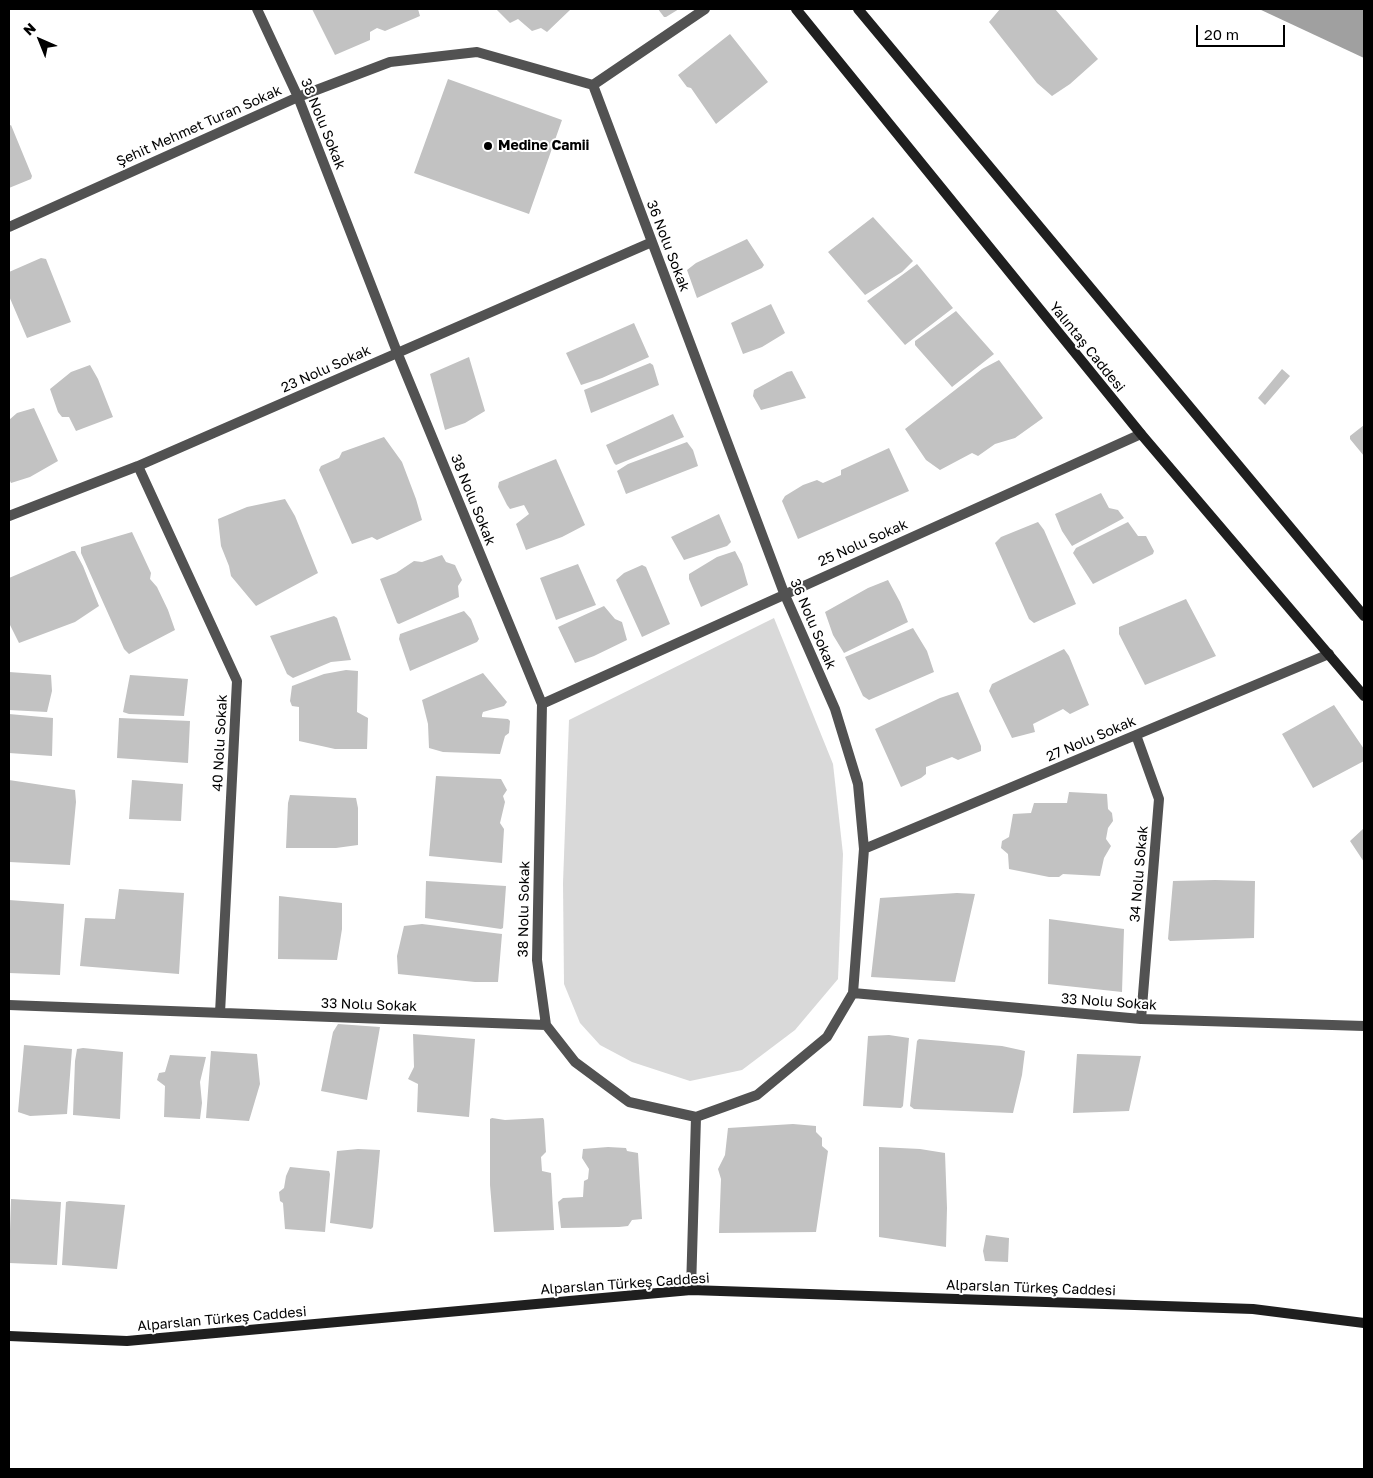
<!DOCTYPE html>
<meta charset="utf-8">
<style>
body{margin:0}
#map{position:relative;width:1373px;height:1478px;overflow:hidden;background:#fff;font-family:"Golos Text",sans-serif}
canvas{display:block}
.frame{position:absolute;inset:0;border:10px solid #000;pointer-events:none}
.north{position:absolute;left:15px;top:15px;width:50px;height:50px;-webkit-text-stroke:4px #fff;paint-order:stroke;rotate:316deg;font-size:14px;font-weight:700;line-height:20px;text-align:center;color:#000}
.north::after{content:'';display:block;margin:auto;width:18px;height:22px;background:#000;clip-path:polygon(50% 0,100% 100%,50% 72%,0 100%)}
.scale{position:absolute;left:1196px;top:25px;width:89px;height:22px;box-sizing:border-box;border:2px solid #000;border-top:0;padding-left:6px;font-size:15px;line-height:18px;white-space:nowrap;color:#000;-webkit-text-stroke:4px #fff;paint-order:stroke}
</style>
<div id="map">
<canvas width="1373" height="1478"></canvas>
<div class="frame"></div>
<div class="north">N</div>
<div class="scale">20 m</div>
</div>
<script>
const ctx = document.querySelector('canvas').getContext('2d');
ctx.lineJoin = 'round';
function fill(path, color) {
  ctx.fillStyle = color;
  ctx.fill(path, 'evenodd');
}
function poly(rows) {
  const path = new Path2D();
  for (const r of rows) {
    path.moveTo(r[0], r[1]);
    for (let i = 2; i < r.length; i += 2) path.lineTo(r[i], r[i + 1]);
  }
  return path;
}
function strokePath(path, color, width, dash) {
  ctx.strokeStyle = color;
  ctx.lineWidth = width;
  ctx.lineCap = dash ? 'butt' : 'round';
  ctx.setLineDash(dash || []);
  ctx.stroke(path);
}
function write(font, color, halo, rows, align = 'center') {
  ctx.font = font + ' "Golos Text",sans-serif';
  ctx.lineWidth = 4;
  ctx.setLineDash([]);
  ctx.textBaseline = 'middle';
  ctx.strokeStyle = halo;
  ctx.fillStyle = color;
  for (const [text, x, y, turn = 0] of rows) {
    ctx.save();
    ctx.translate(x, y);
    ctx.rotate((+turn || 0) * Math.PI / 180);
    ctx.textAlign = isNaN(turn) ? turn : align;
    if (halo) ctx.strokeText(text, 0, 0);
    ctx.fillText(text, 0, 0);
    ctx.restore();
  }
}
fill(poly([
 [774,618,833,764,843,854,838,979,795,1030,742,1070,690,1081,632,1062,600,1045,580,1023,564,984,563,883,569,720]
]), '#d9d9d9');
fill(poly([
 [1259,9,1364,9,1364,58]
]), '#a0a0a0');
fill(poly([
 [312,9,418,9,420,16,385,31,377,28,370,32,370,40,335,55],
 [496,9,569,9,570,10,547,32,541,28,532,31,518,19,510,23],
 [658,9,679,9,666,17,664,17],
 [1000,9,1055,9,1098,59,1070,84,1052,96,1037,83,989,22],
 [730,34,768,82,716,124,691,88,687,87,678,75],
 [448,79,562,120,529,214,414,173],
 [11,125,32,176,31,179,9,188,9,126],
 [873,217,913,261,902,272,865,295,828,252],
 [747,239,764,265,762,268,697,298,687,270,696,263],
 [41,258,46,259,71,322,27,338,9,296,9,272],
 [917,264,953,308,905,345,867,301],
 [771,304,785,333,762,347,743,354,731,323],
 [956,311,994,354,952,387,915,345,915,341],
 [634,323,649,357,602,378,581,385,566,353],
 [469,357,485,411,465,423,445,430,430,374],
 [999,360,1043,418,1015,438,995,444,978,456,972,453,940,470,926,460,905,429,982,369],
 [650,363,653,365,659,385,591,413,584,390],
 [90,365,98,379,113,417,76,431,69,417,62,417,58,412,50,389,71,372],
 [1282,369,1290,376,1265,405,1258,398],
 [792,371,806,398,761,410,753,396,754,390,787,372],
 [34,408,58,461,30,477,11,483,9,479,9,420,17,413],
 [673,414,684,437,616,465,614,463,606,445],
 [1364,425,1364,456,1350,439,1350,436],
 [384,437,402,462,416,499,422,520,377,540,372,537,352,544,319,470,321,466,339,458,342,452],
 [687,442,693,450,698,466,626,494,617,471,628,464],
 [889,448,909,491,798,539,782,501,785,496,803,485,817,480,823,483,841,475,841,470],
 [556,459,585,525,562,537,526,550,516,524,529,514,524,505,510,509,507,505,498,487,499,482],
 [1101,493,1109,508,1118,510,1124,518,1072,546,1062,531,1055,514],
 [285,499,295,516,318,573,256,606,231,576,229,566,221,546,218,519,247,507],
 [719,514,731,542,727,546,684,560,671,537],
 [1038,522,1044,530,1076,604,1034,623,1029,619,995,543,1001,537],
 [1128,522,1138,536,1146,536,1154,551,1153,554,1093,584,1073,553,1076,548],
 [132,532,151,573,150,579,157,587,168,610,175,630,129,654,124,649,81,553,81,547],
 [72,551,75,551,83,566,99,606,75,622,19,643,9,623,9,578],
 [735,551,742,564,748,585,701,607,689,579,689,574,717,557],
 [442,555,446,562,455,565,462,580,458,586,459,597,399,624,397,623,380,579,396,573,414,561,422,562],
 [578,564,596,605,556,620,540,578],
 [642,565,646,567,670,624,642,637,616,580,624,573],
 [888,580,900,602,908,622,844,653,833,635,825,612,868,588],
 [1186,599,1216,656,1145,685,1119,634,1119,627],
 [604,606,615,619,622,622,627,640,594,656,575,663,558,627],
 [464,611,471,619,479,639,477,642,410,671,399,639,400,634],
 [334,616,337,618,351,660,331,662,293,678,287,674,270,636],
 [913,628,927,651,934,672,869,700,863,696,845,657],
 [1064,649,1069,656,1089,705,1070,714,1063,709,1033,724,1035,732,1012,738,989,691,992,684],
 [346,670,358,671,357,712,368,718,367,749,335,749,299,741,299,707,292,706,290,701,292,686,324,674],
 [9,672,51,675,52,691,47,712,9,710],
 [483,673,507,702,504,706,483,712,482,715,482,717,508,719,510,721,509,733,505,736,500,754,443,752,429,748,428,724,422,700],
 [130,675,188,679,184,716,129,714,123,712],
 [958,692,981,746,981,751,958,760,952,757,926,767,926,774,921,778,901,787,875,729,940,698],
 [1334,705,1364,749,1364,761,1313,788,1282,734],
 [9,714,53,718,52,756,9,753],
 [119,718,190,721,188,763,117,758],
 [436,776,501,779,507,790,503,796,505,802,500,823,504,829,502,863,429,856],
 [9,780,75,790,76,802,70,865,9,862],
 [132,780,183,784,181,821,129,819],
 [1069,792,1107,794,1108,809,1112,813,1113,821,1108,828,1106,839,1111,846,1104,858,1100,876,1063,874,1059,877,1049,877,1009,869,1008,854,1001,848,1002,841,1009,837,1013,814,1031,813,1034,803,1067,803],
 [290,795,356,798,358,808,358,845,336,848,286,848,288,803],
 [1364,828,1364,862,1350,841],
 [1215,880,1255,881,1254,938,1170,941,1168,939,1173,881],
 [426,881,506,886,503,928,501,929,425,918],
 [119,889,184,893,179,974,80,966,85,918,115,919],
 [957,893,975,894,955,982,871,977,880,898],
 [279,896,342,903,342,929,337,960,278,959],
 [9,900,64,904,60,975,9,973],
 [1049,919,1124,929,1122,992,1048,984],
 [422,924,502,934,498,982,475,982,398,974,397,956,404,926],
 [338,1024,380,1027,367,1100,321,1091,333,1032],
 [413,1034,475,1039,469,1117,417,1112,418,1084,408,1079,414,1067],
 [889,1035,909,1038,903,1106,901,1108,863,1106,868,1036],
 [919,1039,1002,1046,1025,1051,1022,1075,1013,1113,914,1109,910,1106,917,1041],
 [24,1045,72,1049,67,1114,30,1116,18,1112],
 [83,1048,123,1052,120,1119,73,1115,75,1061,77,1049],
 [211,1051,257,1054,260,1084,249,1121,206,1118],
 [1077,1054,1141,1056,1129,1111,1073,1113],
 [170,1055,206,1057,200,1082,202,1103,200,1119,164,1117,165,1086,157,1080,159,1073,165,1072],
 [492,1118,505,1120,543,1118,544,1120,546,1152,541,1157,542,1171,551,1173,554,1230,494,1232,490,1185,490,1119],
 [793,1124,816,1126,816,1132,822,1138,822,1146,828,1151,816,1232,719,1233,721,1179,718,1169,725,1155,728,1128],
 [608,1147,626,1148,627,1151,638,1153,642,1219,632,1220,628,1226,619,1227,561,1228,558,1202,563,1198,583,1197,584,1181,588,1179,589,1169,582,1158,583,1149],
 [879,1147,920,1149,945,1153,947,1208,946,1247,879,1237],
 [358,1149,380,1150,373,1227,371,1229,330,1223,337,1151],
 [290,1167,329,1171,330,1174,325,1232,285,1229,283,1203,280,1201,279,1192,284,1188,286,1176],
 [11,1199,61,1202,57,1265,9,1263],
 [69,1201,125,1205,117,1269,62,1265,66,1202],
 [986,1235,1009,1238,1008,1262,985,1261,983,1251]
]), '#c2c2c2');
strokePath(poly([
 [257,9,298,97,397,352,542,704,537,960,546,1025],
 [593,85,784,593,835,709,858,784,864,849,853,993,827,1037,757,1095,696,1117],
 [9,227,298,97,390,62,477,52,593,85,705,9],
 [138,466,237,681,220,1013],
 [9,516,138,466,652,242],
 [542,704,1141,434],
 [1136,735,1159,799,1141,1019],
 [864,849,1329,654],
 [853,993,1141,1019,1364,1026],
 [9,1005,546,1025,575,1062,629,1102,696,1117],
 [691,1290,696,1117]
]), '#525252', 10);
strokePath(poly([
 [796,9,1141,434,1364,696],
 [858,9,1364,616],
 [9,1336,127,1341,691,1290,1253,1309,1364,1323]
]), '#1f1f1f', 10);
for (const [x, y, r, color] of [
 [488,146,5,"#000"]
]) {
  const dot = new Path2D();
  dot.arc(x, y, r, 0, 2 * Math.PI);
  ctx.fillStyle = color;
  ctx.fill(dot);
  strokePath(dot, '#fff', 2);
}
write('14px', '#000', '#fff', [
 ["38 Nolu Sokak",323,124,68],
 ["Şehit Mehmet Turan Sokak",199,126,-24],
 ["36 Nolu Sokak",668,246,69],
 ["Yalıntaş Caddesi",1087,347,51],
 ["23 Nolu Sokak",326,369,-24],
 ["38 Nolu Sokak",473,500,68],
 ["25 Nolu Sokak",863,543,-24],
 ["36 Nolu Sokak",813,624,67],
 ["27 Nolu Sokak",1091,739,-23],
 ["40 Nolu Sokak",220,743,-87],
 ["34 Nolu Sokak",1139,874,-85],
 ["38 Nolu Sokak",524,909,-89],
 ["33 Nolu Sokak",1109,1002,4],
 ["33 Nolu Sokak",369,1005,2],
 ["Alparslan Türkeş Caddesi",625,1284,-4],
 ["Alparslan Türkeş Caddesi",1031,1288,2],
 ["Alparslan Türkeş Caddesi",222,1319,-5]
]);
write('bold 14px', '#000', '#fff', [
 ["Medine Camii",498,146]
], 'left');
</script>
